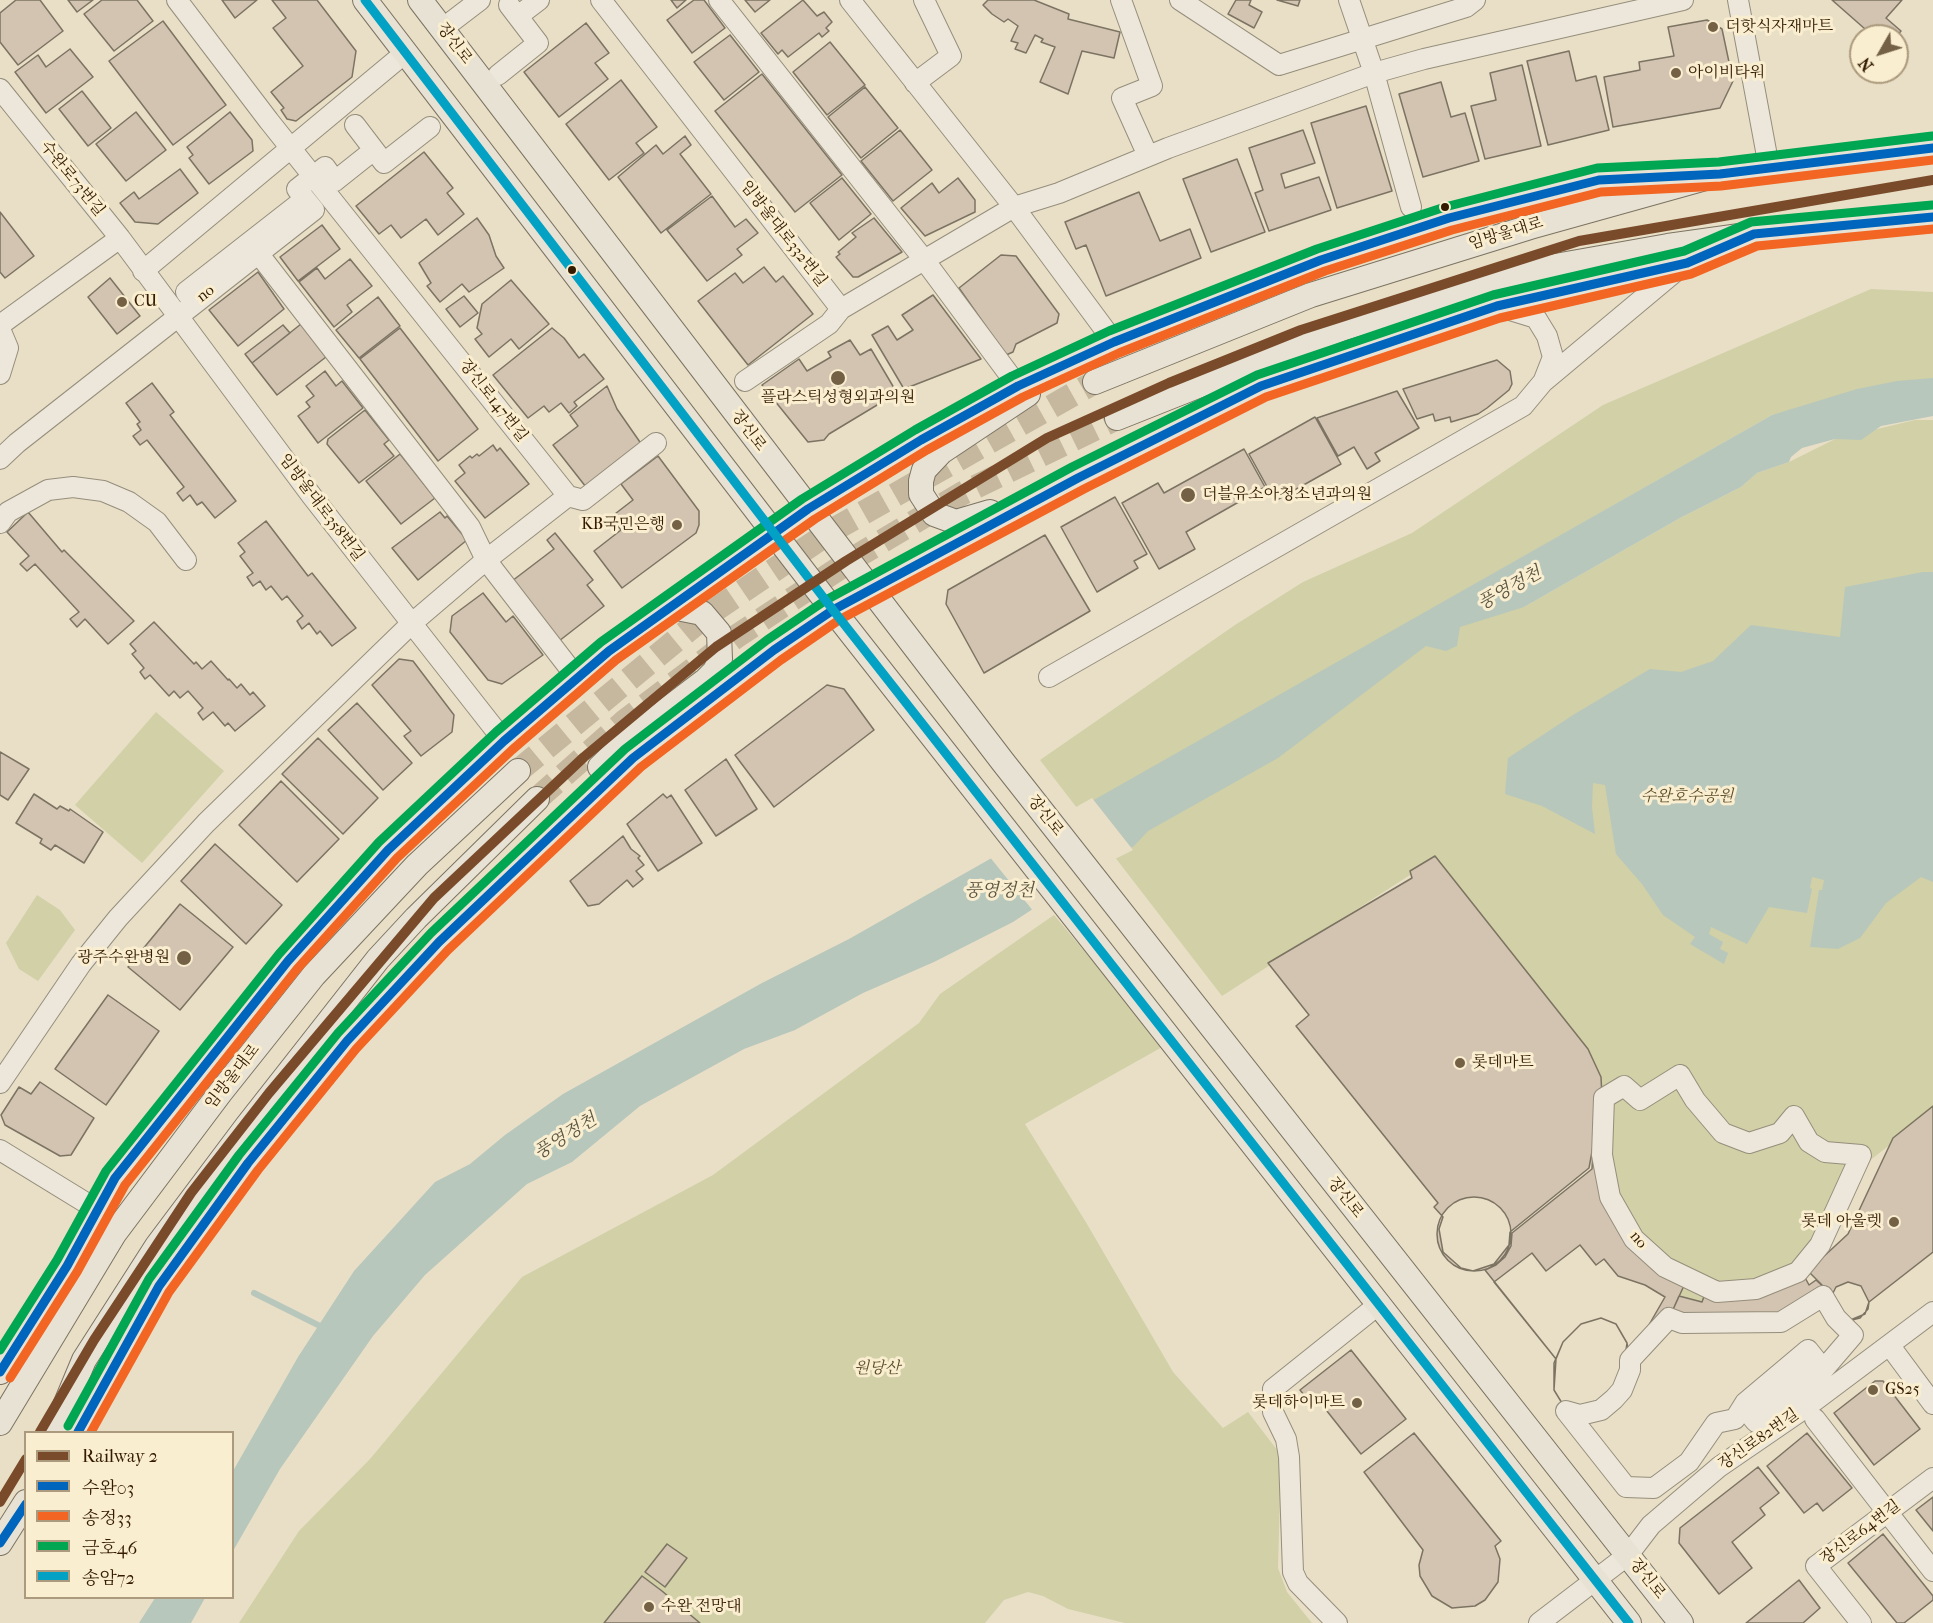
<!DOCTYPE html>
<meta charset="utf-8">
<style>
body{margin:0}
#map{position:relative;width:1933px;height:1623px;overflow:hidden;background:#e9dfc6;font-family:"IM FELL French Canon","Noto Serif KR",serif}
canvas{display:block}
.legend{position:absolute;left:24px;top:1431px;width:210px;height:168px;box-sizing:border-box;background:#faeed0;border:2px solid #ab9a7d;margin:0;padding:8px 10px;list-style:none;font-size:18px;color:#341b00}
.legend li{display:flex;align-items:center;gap:12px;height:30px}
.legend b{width:30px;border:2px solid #ab9a7d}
.north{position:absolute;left:1849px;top:24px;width:60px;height:60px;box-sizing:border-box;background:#faeed0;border:2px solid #ab9a7d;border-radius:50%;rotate:231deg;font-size:16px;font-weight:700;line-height:24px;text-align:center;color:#341b00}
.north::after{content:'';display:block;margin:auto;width:21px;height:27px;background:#736045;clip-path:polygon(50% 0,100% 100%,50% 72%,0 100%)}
</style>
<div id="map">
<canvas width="1933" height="1623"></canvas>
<ul class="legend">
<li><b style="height:8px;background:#7a4b2a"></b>Railway 2</li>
<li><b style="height:8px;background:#0065bd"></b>수완03</li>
<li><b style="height:8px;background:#f26522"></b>송정33</li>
<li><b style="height:8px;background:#00a651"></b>금호46</li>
<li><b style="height:8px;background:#03a2c4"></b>송암72</li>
</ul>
<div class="north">N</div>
</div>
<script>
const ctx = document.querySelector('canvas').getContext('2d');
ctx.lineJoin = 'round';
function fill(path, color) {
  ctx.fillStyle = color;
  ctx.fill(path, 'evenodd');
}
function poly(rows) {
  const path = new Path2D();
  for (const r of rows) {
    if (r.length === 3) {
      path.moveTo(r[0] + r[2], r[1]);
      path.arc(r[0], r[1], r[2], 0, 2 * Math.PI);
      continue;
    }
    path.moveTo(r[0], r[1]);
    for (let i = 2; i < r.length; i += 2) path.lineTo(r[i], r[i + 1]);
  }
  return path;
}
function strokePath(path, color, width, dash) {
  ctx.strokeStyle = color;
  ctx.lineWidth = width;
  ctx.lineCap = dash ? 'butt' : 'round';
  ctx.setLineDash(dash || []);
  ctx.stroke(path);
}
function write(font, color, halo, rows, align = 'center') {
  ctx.font = font + ' "IM FELL French Canon","Noto Serif KR",serif';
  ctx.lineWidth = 6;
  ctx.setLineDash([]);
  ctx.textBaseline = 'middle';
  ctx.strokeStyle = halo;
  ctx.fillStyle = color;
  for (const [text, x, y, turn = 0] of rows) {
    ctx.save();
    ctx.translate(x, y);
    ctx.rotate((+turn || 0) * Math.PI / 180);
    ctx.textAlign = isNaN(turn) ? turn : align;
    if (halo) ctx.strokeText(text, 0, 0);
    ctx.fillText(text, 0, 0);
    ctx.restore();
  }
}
fill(poly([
 [1871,289,1933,292,1933,379,1772,415,1470,587,1524,607,1680,518,1741,487,1757,473,1789,462,1835,439,1915,420,1933,420,1933,1111,1850,1176,1824,1244,1719,1319,1650,1282,1596,1145,1424,866,1222,996,1040,760,1235,625,1303,582,1412,533,1603,405],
 [156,712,224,771,142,863,75,805],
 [37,895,60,910,75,930,38,981,19,969,6,943],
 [1054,915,1164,1046,1025,1124,1087,1224,1173,1372,1223,1428,1248,1412,1281,1455,1278,1568,1287,1592,1312,1623,1125,1623,1068,1609,1043,1596,1028,1592,1004,1600,985,1623,239,1623,299,1531,370,1459,522,1277,713,1175,919,1023,940,994]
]), '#d1d0a7');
fill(poly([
 [1933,378,1933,416,1881,426,1861,440,1835,439,1802,448,1791,457,1789,462,1757,473,1741,487,1680,518,1524,607,1460,627,1457,646,1446,651,1426,646,1278,758,1148,831,1134,846,1106,861,1013,922,934,962,863,993,795,1030,744,1049,640,1106,572,1162,527,1184,425,1275,373,1336,280,1469,233,1551,233,1471,298,1357,354,1271,435,1182,470,1164,505,1135,563,1094,762,983,849,939,1772,415,1857,389,1897,381],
 [1923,572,1933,572,1933,882,1921,877,1886,903,1860,938,1838,949,1810,947,1819,890,1822,890,1824,880,1812,877,1810,888,1812,889,1807,913,1769,907,1747,944,1711,927,1709,934,1723,942,1720,949,1728,953,1724,964,1690,944,1695,937,1663,915,1642,884,1616,854,1605,785,1593,783,1592,807,1595,834,1542,806,1505,794,1508,758,1573,715,1650,669,1681,672,1713,661,1751,625,1840,637,1845,587],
 [155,1598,205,1598,191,1623,139,1623]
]), '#b7c7bc');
fill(poly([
 [1092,798,1133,850,1107,863,1034,912,989,856]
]), '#e9dfc6');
strokePath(poly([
 [254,1293,326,1329]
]), '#b7c7bc', 6);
const building = poly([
 [16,0,40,0,63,31,18,65,0,42,0,13,16,0],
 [68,0,93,0,77,12,68,0],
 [102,0,137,0,153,21,114,51,84,14,102,0],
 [222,0,257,0,235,18,222,0],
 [272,0,317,0,356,51,352,77,296,121,287,119,281,110,284,108,271,92,303,66,273,28,286,18,272,0],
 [671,0,686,0,677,8,671,0],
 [694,0,704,0,725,28,692,53,667,20,694,0],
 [745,0,770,0,755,12,745,0],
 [803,0,817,16,824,12,832,22,826,28,829,31,822,37,819,33,788,57,782,50,778,54,761,33,803,0],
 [988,0,1034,0,1069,14,1068,19,1120,32,1114,58,1082,51,1068,94,1040,82,1055,47,1041,42,1043,39,1035,35,1026,53,1015,49,1018,43,1011,41,1018,26,1008,19,1004,22,992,14,983,5,988,0],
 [1236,0,1251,0,1249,5,1262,12,1254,28,1228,14,1236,0],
 [1277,0,1300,0,1298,6,1277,0],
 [1832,0,1902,0,1886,18,1901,31,1897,36,1873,36,1832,0],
 [1707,20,1722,29,1733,81,1720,108,1613,127,1604,77,1640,70,1639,62,1674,56,1668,27,1707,20],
 [163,21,226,105,173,145,109,61,163,21],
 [586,23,609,53,595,63,608,79,559,117,524,72,586,23],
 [730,35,759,72,724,100,694,62,730,35],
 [830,42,865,85,827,115,793,72,830,42],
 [70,49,93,77,46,113,15,72,38,55,46,67,70,49],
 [1569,51,1576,81,1596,76,1609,130,1548,145,1527,61,1569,51],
 [1522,65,1541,146,1485,159,1471,106,1496,100,1490,73,1522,65],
 [762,74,842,175,795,212,715,111,762,74],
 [621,80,657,127,636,143,644,153,609,180,566,124,621,80],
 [1441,82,1451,117,1465,113,1479,161,1423,177,1399,94,1441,82],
 [865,87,898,128,861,158,828,117,865,87],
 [82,91,111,128,88,146,59,109,82,91],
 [1366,106,1392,191,1337,208,1311,123,1366,106],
 [136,112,166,150,126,181,96,144,136,112],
 [230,112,252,140,253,151,209,184,189,158,193,155,187,147,230,112],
 [900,130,932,170,893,201,861,161,900,130],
 [1303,130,1315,163,1281,174,1285,188,1319,177,1331,210,1269,231,1255,193,1263,190,1249,148,1303,130],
 [685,136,691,145,680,154,711,194,661,233,618,177,656,145,663,154,685,136],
 [424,152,453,188,447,193,464,214,438,235,426,219,401,238,391,225,379,234,356,206,424,152],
 [1237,159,1265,232,1211,252,1183,179,1237,159],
 [180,169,198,193,158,224,135,222,120,203,134,192,139,199,180,169],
 [842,178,871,214,839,240,810,203,842,178],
 [958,178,975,200,975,212,925,236,901,208,932,183,939,193,958,178],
 [1139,192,1160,241,1190,229,1201,258,1106,296,1086,245,1076,249,1065,222,1139,192],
 [712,196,735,227,746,219,758,233,737,249,742,255,707,281,667,230,712,196],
 [0,212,34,256,5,278,0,272,0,212],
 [477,218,489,235,496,256,504,268,469,292,462,284,440,302,427,286,431,283,419,263,477,218],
 [874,218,902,252,858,277,853,277,836,257,840,254,838,252,856,237,852,233,874,218],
 [322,225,340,249,298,281,280,257,322,225],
 [1001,255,1016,256,1059,314,1057,323,1016,344,1013,352,1006,355,959,288,1001,255],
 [350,259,372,286,347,305,352,312,334,327,299,282,317,268,325,279,350,259],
 [764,267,776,282,783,276,813,314,748,365,698,301,735,273,743,283,764,267],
 [258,272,284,309,238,346,209,310,258,272],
 [110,278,140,316,117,334,88,297,110,278],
 [511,280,549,324,519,349,511,339,489,357,475,339,482,334,477,328,482,304,511,280],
 [933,295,981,359,904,389,872,335,888,326,897,340,913,330,902,315,933,295],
 [464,296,478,313,460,327,446,309,464,296],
 [378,297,400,326,359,358,336,330,378,297],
 [301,324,326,357,277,395,252,363,301,324],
 [283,325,290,333,252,363,245,354,283,325],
 [400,328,478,429,438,461,360,359,400,328],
 [552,328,564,338,579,358,584,354,604,379,574,402,577,406,569,413,561,403,549,412,544,406,528,418,493,375,552,328],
 [850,340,860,355,871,349,897,393,829,434,824,440,808,442,762,385,799,359,807,371,831,357,828,352,850,340],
 [1497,360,1510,371,1512,384,1509,390,1487,408,1478,414,1451,422,1450,417,1435,421,1433,414,1417,419,1403,389,1497,360],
 [325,371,336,386,342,381,363,408,318,443,298,416,310,407,306,402,314,396,306,386,325,371],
 [152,383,174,412,170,415,236,501,215,518,202,502,197,505,190,495,183,501,177,493,184,487,147,440,140,445,133,436,141,430,137,424,140,422,126,403,152,383],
 [607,386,617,409,642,445,586,487,553,445,578,426,570,415,607,386],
 [1397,391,1419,428,1375,453,1380,461,1367,469,1354,447,1338,456,1317,418,1397,391],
 [365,410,389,440,384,444,394,456,359,483,327,444,328,439,365,410],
 [1315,417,1341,464,1275,501,1249,454,1315,417],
 [493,445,497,451,500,448,529,484,485,518,455,481,465,473,459,465,470,456,472,458,477,454,479,456,493,445],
 [1244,449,1265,487,1186,532,1195,549,1159,569,1122,503,1158,483,1164,493,1244,449],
 [400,454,435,498,401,524,366,481,400,454],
 [658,456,699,511,699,525,696,533,622,588,594,551,621,530,611,517,633,500,621,484,658,456],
 [1115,497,1147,554,1134,561,1138,568,1097,592,1061,527,1115,497],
 [28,512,62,552,64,550,134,621,108,644,85,619,77,627,70,619,79,612,35,564,27,571,20,564,29,556,7,532,28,512],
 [440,512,445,518,447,516,467,540,418,580,392,548,440,512],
 [266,521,308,576,312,573,356,628,332,646,320,631,317,634,309,623,302,629,297,621,303,616,287,596,282,600,271,586,266,590,260,581,253,586,247,577,253,573,240,556,245,552,238,543,266,521],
 [555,533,593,580,587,585,604,606,559,641,512,581,554,549,547,540,555,533],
 [1045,535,1090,611,984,673,946,604,948,590,1045,535],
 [483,593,506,622,513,616,543,655,502,684,488,680,450,632,452,616,483,593],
 [154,622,194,664,196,662,202,669,211,661,228,680,229,679,237,688,241,684,250,695,253,692,265,706,235,731,228,723,225,726,213,712,203,720,198,713,203,708,188,691,180,698,174,691,169,696,150,675,145,679,140,672,144,668,132,654,136,651,130,644,154,622],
 [399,659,413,661,454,715,452,732,421,756,404,736,411,731,372,685,399,659],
 [827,685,844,689,874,730,774,807,735,755,827,685],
 [357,703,412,763,383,790,328,730,357,703],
 [318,738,378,798,343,834,282,774,318,738],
 [0,752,29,769,8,800,0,795,0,752],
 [726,759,757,809,716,836,685,790,726,759],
 [281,781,339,839,297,882,239,825,281,781],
 [34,794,57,809,60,806,69,811,70,809,103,832,84,863,55,845,51,850,40,843,42,839,16,823,34,794],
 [663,794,667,798,671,795,702,843,658,871,627,824,663,794],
 [623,836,631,849,640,856,638,858,644,865,636,871,643,879,633,887,627,880,599,904,588,906,570,881,623,836],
 [215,844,282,905,246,944,181,881,215,844],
 [1435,856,1588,1049,1601,1077,1602,1097,1589,1168,1510,1232,1509,1245,1494,1264,1473,1271,1461,1268,1443,1252,1439,1229,1443,1217,1434,1207,1438,1203,1296,1026,1309,1015,1268,963,1412,878,1410,871,1435,856],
 [180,904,233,947,180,1010,128,967,180,904],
 [108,995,159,1031,106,1105,55,1069,108,995],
 [40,1082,94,1118,71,1155,60,1156,5,1125,1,1115,19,1087,31,1094,40,1082],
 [1933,1106,1933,1252,1869,1302,1868,1309,1860,1318,1848,1321,1829,1292,1808,1271,1848,1234,1893,1138,1933,1106],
 [1593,1150,1649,1254,1687,1279,1671,1314,1600,1409,1565,1408,1554,1390,1556,1359,1485,1270,1496,1265,1505,1257,1511,1246,1512,1233,1592,1169,1593,1150],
 [1474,1234,37],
 [1580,1245,1596,1265,1604,1259,1618,1276,1645,1285,1665,1297,1646,1330,1628,1349,1627,1343,1616,1324,1601,1318,1581,1324,1563,1342,1556,1359,1494,1282,1532,1253,1546,1271,1580,1245],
 [1802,1272,1809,1285,1816,1280,1829,1292,1828,1307,1766,1328,1671,1314,1679,1296,1702,1302,1706,1291,1802,1272],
 [1848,1282,1861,1286,1869,1302,1865,1314,1848,1321,1830,1299,1836,1287,1848,1282],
 [1601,1318,1616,1324,1627,1343,1620,1391,1580,1414,1565,1408,1554,1390,1554,1363,1563,1342,1581,1324,1601,1318],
 [1351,1350,1406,1419,1361,1454,1319,1401,1313,1406,1300,1390,1351,1350],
 [1875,1381,1883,1381,1920,1429,1874,1465,1834,1413,1875,1381],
 [1414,1433,1501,1541,1495,1546,1500,1559,1498,1582,1485,1600,1475,1606,1452,1608,1432,1596,1420,1576,1419,1565,1423,1550,1364,1472,1414,1433],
 [1807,1433,1852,1488,1823,1511,1817,1503,1804,1513,1767,1466,1807,1433],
 [1758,1467,1779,1493,1760,1508,1765,1515,1732,1542,1752,1568,1719,1594,1679,1543,1680,1528,1758,1467],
 [1933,1497,1933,1531,1916,1510,1933,1497],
 [1883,1534,1933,1596,1933,1600,1904,1623,1897,1623,1848,1563,1883,1534],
 [667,1544,687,1558,665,1587,645,1572,667,1544],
 [642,1576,662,1591,700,1623,604,1623,642,1576],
 [1799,1580,1820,1608,1803,1623,1746,1623,1799,1580]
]);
fill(building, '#d2c4b1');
strokePath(building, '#7c7362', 1.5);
strokePath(poly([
 [518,771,703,618,833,530,1095,382],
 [537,799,625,721,737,636,859,555,963,493,1117,418]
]), '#c5b89e', 24, [24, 12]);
const minor = poly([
 [601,0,841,309,1014,207,1059,193,1168,148,1374,73,1424,59,1683,0],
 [719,0,925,261,1011,377],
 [850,0,1014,207,1114,342],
 [1121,0,1152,86,1122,98,1144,147],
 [1180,0,1279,65,1466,7,1475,0],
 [1349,0,1374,73,1411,207],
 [1738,0,1769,167],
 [518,16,539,0],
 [442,29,480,0],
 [498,75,538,43,509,5],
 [915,83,951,56,924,0],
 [0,89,120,238,311,495,504,741],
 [355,125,384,163,430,127],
 [258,253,470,527,486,560,570,669],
 [143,271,405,53],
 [194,303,186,292,305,199],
 [1497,306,1536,318,1547,336,1553,357,1544,380],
 [0,325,120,238],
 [0,329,8,348,0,374],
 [745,381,829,324,841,309],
 [0,459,17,443,314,210,297,189,325,167,335,181,374,150],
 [568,496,583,500,656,443],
 [0,523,8,512,48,490,73,487,103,491,129,502,157,522,186,560],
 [1049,677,1523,406,1543,382,1683,265],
 [1680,1075,1695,1100,1723,1133,1749,1143,1780,1133,1794,1116,1809,1142,1825,1152,1861,1155,1820,1245,1798,1272,1756,1289,1717,1292,1665,1267,1634,1239,1610,1197,1602,1155,1604,1098,1624,1086,1640,1100,1680,1075],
 [0,1083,81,964,118,918,206,823,411,624,486,560,568,496,269,121,177,0],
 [0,1150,96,1209],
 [1823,1296,1836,1318,1853,1335,1823,1370,1756,1422,1751,1416,1753,1410,1816,1360,1808,1350,1745,1403,1735,1419,1716,1423,1689,1462,1654,1488,1626,1487,1566,1411,1580,1415,1601,1410,1614,1399,1622,1390,1630,1370,1630,1360,1669,1318,1682,1323,1781,1322,1823,1296],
 [1890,1346,1933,1404],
 [1815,1419,1933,1571],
 [1337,1623,1298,1583,1293,1572,1289,1457,1286,1439,1273,1412,1273,1389,1378,1305],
 [1539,1623,1628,1555,1651,1525,1719,1467,1805,1408,1933,1312],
 [1861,1623,1816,1566,1933,1478]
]);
const major = poly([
 [365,0,833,610,1629,1623],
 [420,0,1003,762,1681,1623],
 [1095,382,1311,295,1530,227,1720,174,1933,148],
 [1117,418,1341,329,1544,268,1668,246,1754,234,1933,217],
 [990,512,956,522,934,514,921,494,921,481,924,470,941,452,1028,394],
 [600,767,631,737,706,680,715,671,720,659,719,633,702,613,677,608,663,612],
 [0,1372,67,1266,115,1178,288,961,388,850,504,741,609,651,808,509,921,440,1018,386,1114,342,1321,260,1474,211,1599,180,1720,174],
 [0,1423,114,1234,220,1093,314,975,417,865,518,771],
 [54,1432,84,1360,157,1246,247,1126,378,959,416,918,537,799],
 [78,1432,159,1286,248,1163,347,1041,439,942,633,758,774,650,833,610,1078,478,1261,386,1497,306,1687,263,1708,256,1754,234],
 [0,1543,26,1502]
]);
strokePath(minor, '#968e7c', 22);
strokePath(major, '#7c7362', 26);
strokePath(minor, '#ece7da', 20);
strokePath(major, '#e8e2d4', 24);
strokePath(poly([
 [0,1372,67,1266,115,1178,288,961,388,850,504,741,609,651,808,509,921,440,1018,386,1114,342,1321,260,1449,218,1599,180,1720,174,1933,148],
 [78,1432,159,1286,248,1163,347,1041,439,942,633,758,774,650,833,610,1078,478,1261,386,1497,306,1687,263,1754,234,1933,217],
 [0,1543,26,1504]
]), '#0065bd', 9);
strokePath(poly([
 [10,1378,77,1272,125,1185,297,969,397,858,512,750,616,660,815,519,927,450,1023,397,1119,353,1325,271,1452,230,1601,192,1721,186,1933,160],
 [91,1432,169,1292,258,1170,356,1049,448,950,641,767,781,660,839,620,1084,489,1266,397,1500,318,1691,274,1757,246,1933,229]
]), '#f26522', 9);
strokePath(poly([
 [0,1350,57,1260,106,1171,279,954,379,842,496,732,601,642,802,499,915,430,1012,376,1109,331,1317,249,1445,207,1597,168,1719,162,1932,136],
 [68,1426,149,1279,239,1155,338,1033,431,933,625,749,767,640,826,600,1072,467,1257,375,1493,295,1684,251,1751,222,1932,205]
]), '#00a651', 9);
strokePath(poly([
 [365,0,833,610,1629,1623]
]), '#03a2c4', 9);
strokePath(poly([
 [40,1432,94,1340,191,1193,269,1093,434,898,584,757,716,647,846,561,1047,438,1169,383,1301,330,1579,241,1933,180],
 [0,1502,26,1459]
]), '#7a4b2a', 10);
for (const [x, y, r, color] of [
 [1713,27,6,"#736045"],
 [1676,73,6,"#736045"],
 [1445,207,5,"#341b00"],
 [572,270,5,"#341b00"],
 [122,302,6,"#736045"],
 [838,378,8,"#736045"],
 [1188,495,8,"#736045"],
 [677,525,6,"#736045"],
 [184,958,8,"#736045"],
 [1460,1063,6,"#736045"],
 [1894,1222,6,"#736045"],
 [1873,1390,6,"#736045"],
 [1357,1403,6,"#736045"],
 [649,1607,6,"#736045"]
]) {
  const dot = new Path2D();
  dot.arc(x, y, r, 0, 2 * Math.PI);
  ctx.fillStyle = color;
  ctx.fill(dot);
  strokePath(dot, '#faeed0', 2);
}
write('16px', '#341b00', '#faeed0', [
 ["더핫식자재마트",1725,27],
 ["아이비타워",1688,73],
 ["CU",134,302],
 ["플라스틱성형외과의원",838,398,"center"],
 ["더블유소아청소년과의원",1202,495],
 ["KB국민은행",665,525,"right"],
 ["광주수완병원",170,958,"right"],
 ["롯데마트",1472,1063],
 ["롯데 아울렛",1882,1222,"right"],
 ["GS25",1885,1390],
 ["롯데하이마트",1345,1403,"right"],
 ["수완 전망대",661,1607]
], 'left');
write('16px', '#341b00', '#faeed0', [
 ["장신로",454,44,53],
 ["수완로73번길",72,179,51],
 ["임방울대로332번길",783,234,52],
 ["임방울대로",1506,234,-17],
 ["no",206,294,-38],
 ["장신로147번길",493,401,52],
 ["장신로",748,431,53],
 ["임방울대로358번길",321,508,53],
 ["장신로",1045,816,52],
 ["임방울대로",233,1077,-52],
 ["장신로",1345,1198,52],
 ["no",1638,1240,50],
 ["장신로82번길",1759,1440,-35],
 ["장신로64번길",1861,1533,-37],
 ["장신로",1647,1579,52]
]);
write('italic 16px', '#5d4e2a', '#faeed0', [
 ["수완호수공원",1687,797],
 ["원당산",877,1369]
]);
write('italic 18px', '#5a5440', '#faeed0', [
 ["풍영정천",1510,589,-29],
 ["풍영정천",999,892],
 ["풍영정천",566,1137,-32]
]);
</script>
